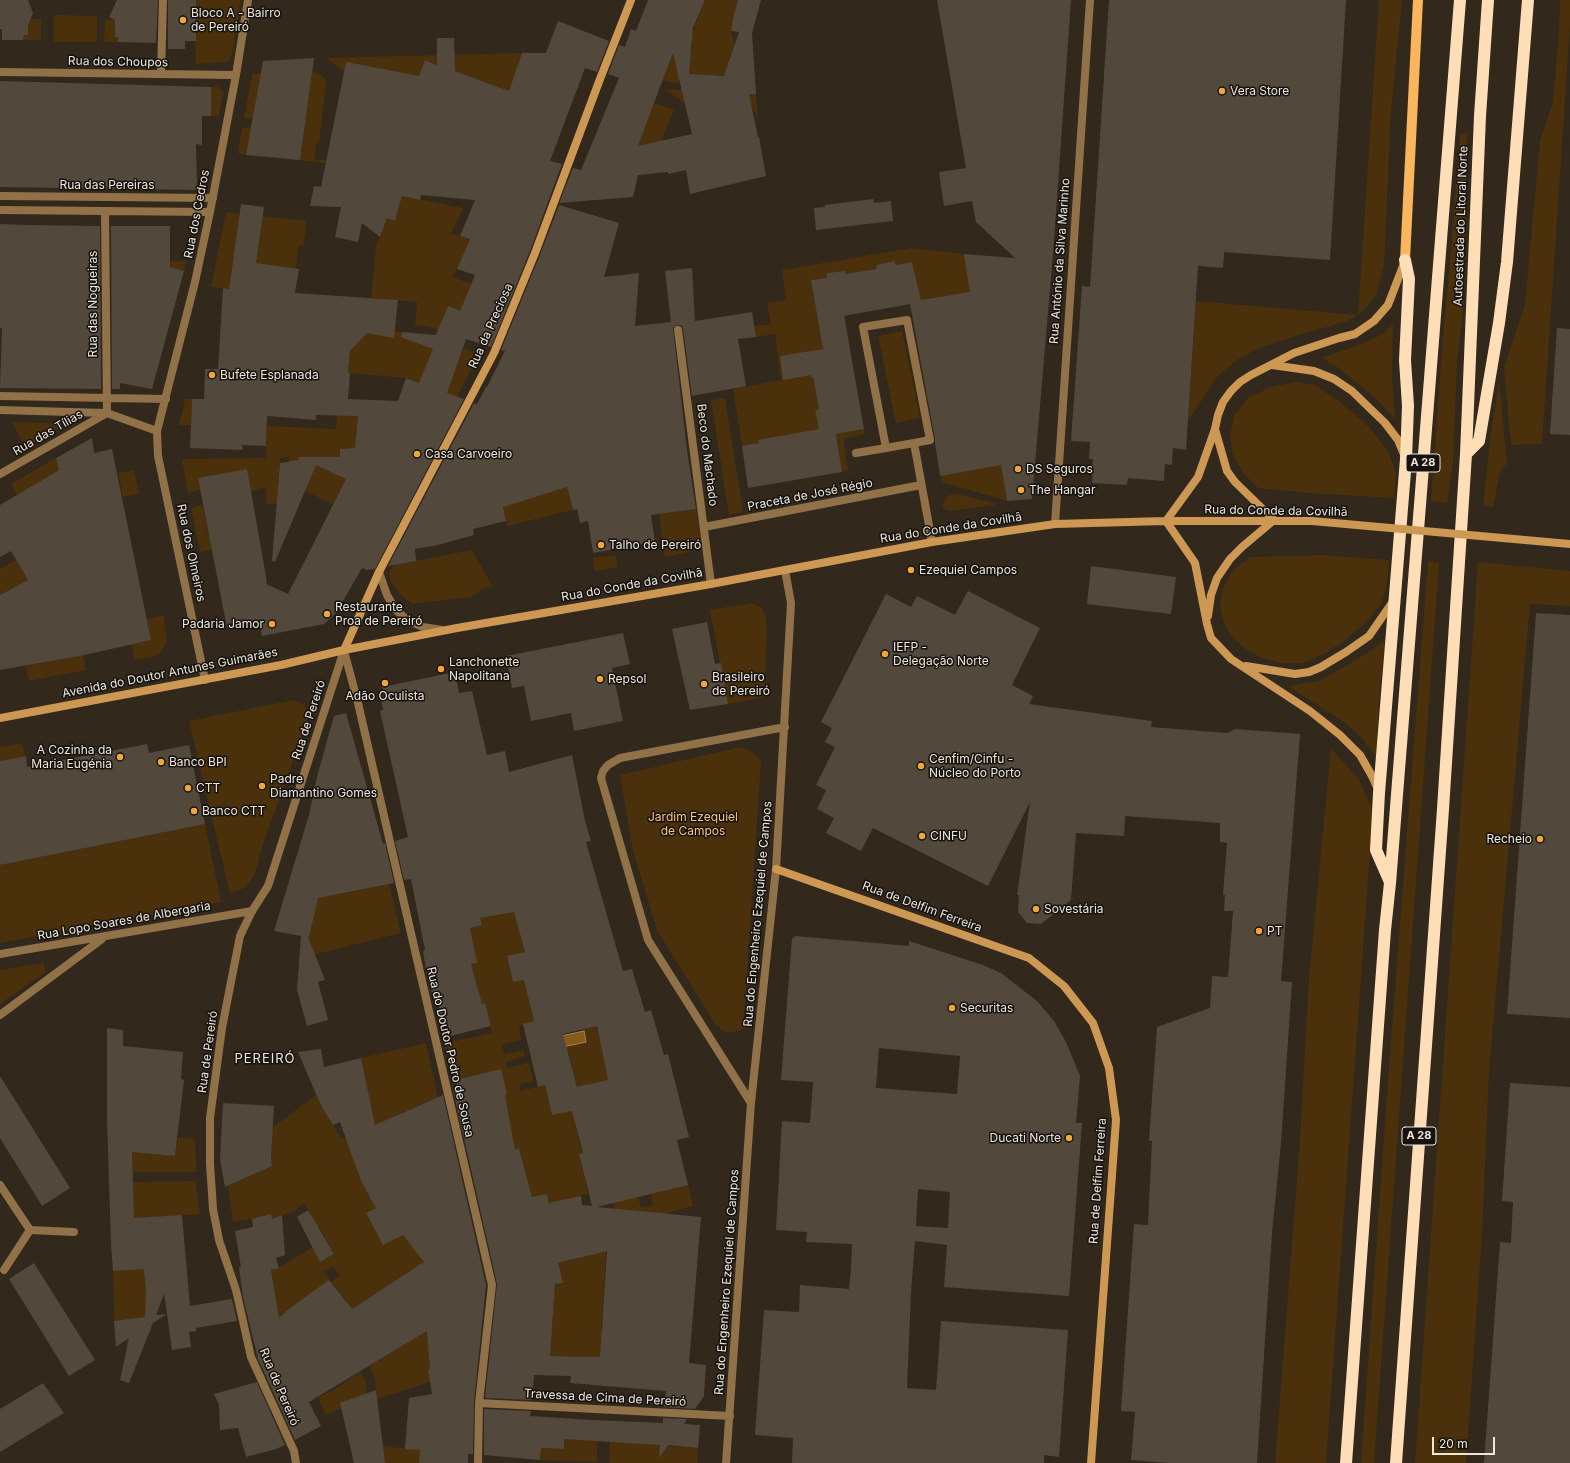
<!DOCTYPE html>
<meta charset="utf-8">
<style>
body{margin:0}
#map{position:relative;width:1570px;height:1463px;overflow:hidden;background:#32281c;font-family:Inter,sans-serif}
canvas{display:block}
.scale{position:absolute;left:1432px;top:1437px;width:63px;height:18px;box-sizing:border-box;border:2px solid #ede6df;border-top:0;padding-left:5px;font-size:12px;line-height:14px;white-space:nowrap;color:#ede6df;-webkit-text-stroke:3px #16120d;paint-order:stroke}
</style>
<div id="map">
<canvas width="1570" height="1463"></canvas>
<div class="scale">20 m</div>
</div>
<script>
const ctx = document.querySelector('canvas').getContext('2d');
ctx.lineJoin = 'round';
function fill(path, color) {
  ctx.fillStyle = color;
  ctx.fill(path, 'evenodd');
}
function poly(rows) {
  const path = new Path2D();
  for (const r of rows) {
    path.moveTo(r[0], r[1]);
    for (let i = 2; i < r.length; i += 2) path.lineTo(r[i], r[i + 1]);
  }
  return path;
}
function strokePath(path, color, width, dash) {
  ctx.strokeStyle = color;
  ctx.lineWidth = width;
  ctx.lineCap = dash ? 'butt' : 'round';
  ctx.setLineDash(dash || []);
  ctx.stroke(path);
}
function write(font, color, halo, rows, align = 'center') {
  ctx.font = font + ' Inter,sans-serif';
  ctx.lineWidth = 3;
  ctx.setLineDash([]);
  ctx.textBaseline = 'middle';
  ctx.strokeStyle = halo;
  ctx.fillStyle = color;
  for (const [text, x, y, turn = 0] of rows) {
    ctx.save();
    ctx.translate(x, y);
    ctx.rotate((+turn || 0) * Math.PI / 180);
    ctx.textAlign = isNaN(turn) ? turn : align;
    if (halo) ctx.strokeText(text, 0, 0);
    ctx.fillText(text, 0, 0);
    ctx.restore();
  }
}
fill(poly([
 [196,0,241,0,232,54,230,60,226,62,195,64],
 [705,0,738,0,731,31,735,45,730,57,736,76,717,75,716,83,680,75,679,84,661,80,669,54,691,55,693,43,689,42],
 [1379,0,1402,0,1391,109,1384,265,1376,296,1364,310,1358,315,1345,322,1292,337,1261,347,1237,360,1216,378,1188,421,1196,301,1358,315],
 [1560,0,1570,0,1570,24,1542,444,1511,445,1504,368,1525,304,1540,141,1553,102,1559,33],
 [54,15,97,16,97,42,54,42],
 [28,19,41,19,41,40,23,40,24,35,28,34],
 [105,19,115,20,115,36,118,37,118,42,104,42],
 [522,53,486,160,504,89,425,60,387,171,300,160,312,70,324,77,326,84,319,143,316,143,314,159,387,169,403,73,346,63,344,71,326,58],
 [261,73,253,118,244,119,252,74],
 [217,86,223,92,218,117,211,116,211,87],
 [665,89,756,94,758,119,748,98,722,94,684,103],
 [654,103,674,110,654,160,631,164],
 [251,127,246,155,238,153,242,128],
 [1467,133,1464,300,1457,363,1453,463,1447,503,1431,501,1443,337,1450,263,1460,134],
 [402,196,463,208,451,234,470,239,453,277,471,284,460,311,448,307,442,321,449,336,430,327,415,325,417,302,371,298,376,247,387,218,395,221],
 [226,212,240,214,230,280,242,290,211,287],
 [262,216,307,221,303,246,299,245,296,268,292,268,289,285,262,283,264,264,255,263],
 [911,248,964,254,1007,501,942,482,940,476,954,312,951,295,921,300,912,262,896,265,894,261,877,265,876,269,846,274,845,271,828,273,827,278,811,280,818,320,845,316,849,344,807,352,819,409,815,410,819,429,759,441,759,443,742,446,733,389,781,380,775,334,756,337,754,326,771,324,767,303,786,300,782,270],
 [186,261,184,271,149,262],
 [1393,324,1392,376,1395,419,1373,396,1337,367,1322,358,1361,344,1381,335],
 [352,327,421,334,431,337,427,347,433,349,456,367,463,348,479,353,457,397,406,378,348,373],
 [902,331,920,418,896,423,878,336],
 [1499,381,1507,463,1500,472,1493,507,1483,506,1490,441],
 [1296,382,1315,385,1340,402,1368,426,1388,451,1396,474,1394,498,1309,493,1258,488,1244,474,1233,456,1230,436,1234,416,1248,398,1271,387],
 [725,398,743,512,729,515,711,400],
 [185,399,192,399,191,425,179,425],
 [343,405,375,417,367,427,357,426,356,431,373,448,340,449,340,457,358,457,333,504,288,483,289,457,280,458,277,503,267,505,266,487,251,491,247,470,198,478,200,490,188,493,182,459,266,458,267,426,336,429,337,415],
 [12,422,65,424,25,447],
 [864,429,865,434,843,439,848,470,842,472,836,434],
 [56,458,59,470,17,495,11,484],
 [134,470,139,494,123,497,118,473],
 [567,487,573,510,507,526,503,506],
 [952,494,957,494,995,503,995,505,949,511,943,508,943,503,946,498],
 [203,505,208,534,235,529,238,545,200,552,191,508],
 [696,509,702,549,665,557,659,514],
 [10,550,28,564,20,567,28,580,0,595,0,569,16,560],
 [472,550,493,587,484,588,471,597,412,604,400,594,391,582,389,573,394,565],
 [615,555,618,567,595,571,593,558],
 [1321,555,1389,560,1388,577,1382,603,1367,622,1344,641,1324,654,1303,663,1282,663,1262,658,1244,648,1231,636,1224,623,1220,605,1223,588,1233,570,1250,557],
 [1428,561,1439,563,1374,1463,1361,1463,1388,1080],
 [1478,562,1570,571,1570,606,1530,604,1489,1071,1482,1234,1466,1463,1415,1463],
 [751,603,762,608,766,618,767,632,764,697,728,704,710,610],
 [163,615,167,641,164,647,160,653,153,657,135,660,132,644,151,640,147,619],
 [78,628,86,670,29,681,26,666,80,656,75,634],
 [1385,640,1379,699,1376,757,1361,737,1344,722,1288,686,1319,681,1367,653],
 [293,700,304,705,309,715,262,848,255,874,246,887,230,894,189,721],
 [22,743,25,756,0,761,0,747],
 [740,747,753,752,761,761,743,1030,726,1033,715,1024,657,930,632,847,620,775],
 [1331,749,1358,778,1371,807,1371,838,1326,1463,1275,1463,1300,1140,1309,977],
 [205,824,221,902,0,943,0,865],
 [389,884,401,933,300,958,308,941,312,922,278,918,282,905],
 [517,911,519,930,525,952,507,957,513,982,532,978,537,998,529,1000,534,1021,519,1027,521,1040,502,1044,504,1054,523,1050,525,1056,506,1062,507,1068,529,1063,534,1081,520,1084,520,1091,545,1085,552,1115,579,1109,575,1123,582,1153,579,1154,588,1194,576,1197,579,1210,549,1203,547,1194,532,1197,520,1149,510,1151,498,1070,456,1080,451,1061,447,1043,492,1033,485,1003,464,1008,478,990,471,964,476,963,470,928,482,925,480,918],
 [43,963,46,972,0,1004,0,970],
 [596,1025,606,1068,641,1208,653,1205,651,1194,688,1185,693,1206,629,1224,616,1215,608,1180,577,1087,569,1054,563,1054,561,1047,586,1042,584,1029],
 [426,1043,438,1097,401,1113,407,1125,356,1133,376,1124,374,1121,361,1058],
 [316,1095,326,1114,342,1139,346,1138,361,1181,370,1197,386,1201,366,1214,383,1244,403,1235,425,1262,350,1310,345,1299,331,1282,340,1276,333,1266,324,1272,330,1280,290,1308,279,1318,271,1270,279,1268,319,1243,328,1258,334,1254,319,1227,313,1229,309,1216,311,1214,304,1203,294,1211,272,1219,252,1219,233,1222,228,1186,272,1166,271,1158,272,1128],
 [137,1127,134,1152,175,1156,178,1137,195,1139,196,1172,132,1172,131,1157],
 [195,1181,200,1214,141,1218,149,1314,127,1349,125,1320,114,1321,113,1271,132,1182],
 [607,1241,601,1331,626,1334,600,1363,572,1356,544,1356,552,1326,554,1299,547,1285,562,1283,558,1263,580,1258,577,1248],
 [427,1331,437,1366,428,1370,430,1382,377,1399,375,1379,370,1366],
 [360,1372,365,1380,368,1401,347,1406,326,1415,318,1397,332,1391],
 [564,1439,597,1440,597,1462,540,1460,541,1448,563,1449],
 [610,1441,698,1448,697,1463,609,1463],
 [382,1446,420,1450,419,1463,385,1463]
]), '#4a310c');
const water = poly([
 [584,1031,586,1042,563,1047,561,1036,584,1031]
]);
fill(water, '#855a1b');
strokePath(water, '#a48456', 1);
fill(poly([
 [0,0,28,0,33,13,28,25,28,35,24,35,23,40,2,40,2,29,0,29],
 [117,0,158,0,156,43,118,42,118,37,115,37,115,20,109,17],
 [168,0,196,0,196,41,185,41,185,49,168,49],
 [648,0,705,0,693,28,689,74,724,76,739,32,731,31,734,14,738,0,761,0,752,33,756,94,749,94,758,137,759,137,766,176,690,194,686,170,668,174,668,172,638,175,633,197,559,203,573,168,581,170,619,78,608,74,619,45,625,47,631,29,636,31],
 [673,53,692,134,638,146,654,103],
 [937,0,1071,0,1053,254,1032,499,1007,501,1001,465,940,476,935,443,935,439,910,304,844,316,864,429,836,434,842,472,748,488,742,446,759,443,758,440,819,429,815,410,819,409,813,377,811,378,811,375,783,380,780,356,823,349,811,280,827,278,827,273,845,271,846,274,876,269,877,265,894,261,896,265,912,262,921,300,970,292,964,254,1015,258,976,222,972,201,944,206,939,172,966,168],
 [1109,0,1346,0,1330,260,1224,252,1223,268,1198,266,1186,450,1173,448,1172,465,1165,464,1164,481,1128,478,1127,485,1092,483,1093,459,1089,459,1090,442,1071,441,1082,286,1090,287],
 [558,21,609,41,597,72,585,68,550,161,562,164,530,251,491,347,466,339,447,393,464,399,375,569,367,570,362,568,336,613,324,624,262,636,259,623,227,628,198,478,247,469,267,582,266,584,288,594,346,479,316,465,275,562,272,561,280,463,299,460,299,457,340,457,340,449,355,448,358,416,316,415,316,420,267,416,266,446,242,445,243,450,190,448,192,399,204,399,205,369,218,369,223,288,229,289,241,204,264,207,256,263,299,269,295,293,398,300,394,338,367,333,350,351,348,373,350,373,348,399,398,401,406,378,419,383,433,349,401,337,402,332,436,335,448,306,460,311,475,275,457,269,470,239,460,236,475,200,421,195,420,200,402,196,395,221,387,218,380,237,362,223,358,242,335,237,341,207,310,206,314,186,321,187,346,62,419,76,425,60,437,65,437,38,454,38,455,71,509,91,522,53,546,53],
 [314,58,300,160,246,155,263,61],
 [0,81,211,87,211,116,202,116,202,145,196,144,197,190,0,187],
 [873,199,874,203,891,201,893,221,816,230,814,208,825,207,825,205],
 [559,205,619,223,604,277,639,273,635,326,671,322,665,271,692,268,695,321,752,312,756,337,738,339,746,386,736,388,692,396,683,329,682,326,678,325,673,328,687,450,696,509,651,515,655,542,593,553,588,521,580,523,577,509,573,510,567,487,503,507,506,521,473,529,474,535,438,545,415,549,416,561,388,566,474,403,477,404,486,387,487,387,505,351,501,350,540,255],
 [0,224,25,225,100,226,101,389,0,388,2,328,0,328],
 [111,226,170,226,170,267,184,271,152,389,120,383,120,389,112,389],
 [1557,328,1570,329,1570,435,1550,434],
 [92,438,94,453,112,449,151,640,80,656,0,670,0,595,28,580,11,551,0,557,0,505,59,470,56,458],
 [1091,566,1176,577,1171,614,1087,604],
 [968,591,1040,628,1012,685,1033,696,1029,704,1152,721,1151,727,1227,733,1235,729,1300,734,1281,981,1292,982,1281,1143,1272,1233,1257,1463,1170,1463,1131,1460,1135,1412,1121,1411,1134,1224,1148,1225,1152,1141,1149,1141,1157,1027,1210,1008,1212,976,1228,977,1233,911,1224,911,1225,895,1223,895,1227,843,1220,842,1220,823,1125,816,1124,836,1076,833,1071,900,1041,924,1027,923,1018,912,1019,895,1017,895,1030,802,988,886,873,828,861,851,826,833,834,818,817,809,826,790,816,785,835,747,825,742,832,728,821,722,886,594,911,607,917,596,955,615],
 [1536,613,1570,615,1570,1018,1507,1014],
 [707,622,715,664,721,663,728,704,690,710,672,629],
 [623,633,630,664,612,668,623,721,574,731,571,713,531,721,524,686,512,688,506,656],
 [455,672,459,693,472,691,487,755,505,751,509,772,572,755,585,821,591,841,586,842,623,971,632,969,645,1012,651,1010,664,1055,668,1054,689,1137,677,1140,688,1185,597,1207,701,1217,689,1363,706,1365,704,1396,695,1409,664,1407,666,1391,570,1383,571,1376,534,1375,532,1400,485,1398,497,1284,453,1090,457,1088,456,1080,501,1069,507,1094,505,1095,515,1150,519,1148,532,1197,547,1194,549,1203,581,1196,582,1205,592,1206,579,1154,583,1153,572,1111,552,1115,545,1085,538,1087,523,1024,534,1021,524,980,513,982,507,956,525,952,514,912,480,918,482,925,470,928,477,963,471,964,482,1004,485,1003,491,1026,446,1037,437,999,434,1000,427,975,423,951,425,950,411,879,404,880,395,841,408,837,380,711,383,710,381,699,385,697,382,687],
 [597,1026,608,1080,577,1087,563,1034],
 [607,1251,600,1357,550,1356,555,1284,563,1283,558,1263],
 [346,713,383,844,385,843,394,883,318,898,309,937,308,937,325,980,318,982,328,1020,307,1026,297,990,301,936,274,931,309,815,318,773,334,716],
 [147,744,149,753,189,745,205,824,0,865,0,761,26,756,27,767],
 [795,936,909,946,909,941,983,965,1001,973,1037,1001,1054,1021,1066,1042,1080,1076,1076,1123,1082,1123,1069,1296,944,1287,947,1245,915,1241,911,1293,907,1388,936,1390,941,1321,1068,1330,1059,1457,1044,1455,1044,1463,792,1463,793,1438,755,1435,764,1310,799,1312,800,1285,849,1289,851,1268,852,1244,806,1242,807,1232,776,1230,782,1121,810,1123,813,1082,781,1080,792,938,794,938],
 [879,1048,960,1056,957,1094,876,1088],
 [918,1189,950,1192,948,1228,916,1226],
 [107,1028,123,1030,123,1046,183,1052,181,1079,184,1080,175,1156,132,1152,134,1218,182,1215,190,1306,232,1299,237,1321,196,1328,196,1331,189,1332,191,1347,172,1350,167,1314,153,1323,129,1383,120,1380,129,1338,116,1347,114,1321,145,1317,146,1292,144,1269,113,1271,111,1245,107,1119],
 [164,1294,167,1314,156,1315],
 [321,1049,324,1067,361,1058,375,1125,443,1095,486,1285,474,1402,473,1454,468,1454,468,1463,419,1463,420,1450,405,1449,409,1398,432,1394,428,1370,430,1369,427,1331,309,1402,321,1426,295,1440,258,1359,243,1297,239,1267,241,1267,235,1231,253,1227,252,1219,271,1214,272,1219,282,1215,285,1255,276,1258,279,1268,271,1270,279,1318,290,1308,329,1280,352,1309,424,1262,403,1235,383,1245,366,1213,376,1208,361,1181,340,1122,333,1125,326,1114,319,1101,298,1052],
 [0,1076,70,1188,42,1206,0,1138],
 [1510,1083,1570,1087,1570,1463,1484,1463,1500,1242,1511,1243,1513,1202,1502,1201],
 [223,1103,274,1106,271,1158,272,1166,225,1187,220,1159],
 [308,1210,334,1254,320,1262,297,1217],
 [34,1263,95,1360,69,1376,9,1279],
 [257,1382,285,1445,276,1449,246,1457,238,1428,220,1430,219,1405,214,1394],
 [43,1383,64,1413,0,1452,0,1409],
 [376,1390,385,1463,354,1463,340,1403],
 [484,1409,531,1411,530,1416,592,1420,663,1423,663,1418,687,1419,684,1424,700,1425,698,1448,668,1445,659,1458,660,1445,564,1439,564,1449,541,1448,540,1460,484,1455]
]), '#53483c');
strokePath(poly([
 [0,72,236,75],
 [161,74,163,0],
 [0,196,213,198],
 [0,210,210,212],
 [678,330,711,584],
 [0,396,166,399],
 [0,410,107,413,157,431],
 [914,443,886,448,863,327,907,320,930,440,914,443,932,542],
 [856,453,886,448],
 [0,474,107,413,105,211],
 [1055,524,1090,0],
 [704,527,921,485],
 [379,572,387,595,395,609,407,620,423,627,442,630],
 [344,651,358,703,492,1285,479,1403,478,1463],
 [205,680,158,456,157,431,195,282,210,212,236,75,248,0],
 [0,954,252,911],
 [0,1015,102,939],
 [751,1103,648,940,601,778,603,771,608,765,620,758,785,727],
 [0,1185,30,1230,4,1270],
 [30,1230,74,1232],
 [479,1403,730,1416],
 [296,1463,294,1451,251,1357,236,1290,219,1240,213,1209,210,1164,210,1118,222,1028,240,936,252,911,268,886,344,650],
 [726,1463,751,1103,776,869,791,603,785,570]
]), '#917148', 8);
strokePath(poly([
 [1272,365,1314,371,1334,379,1352,391,1385,423,1398,440,1405,457],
 [1215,429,1227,471,1235,482,1274,520],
 [1166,521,1198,477,1215,429,1218,415,1223,402,1231,391,1240,382,1251,375,1294,353,1339,338,1355,334,1374,321,1388,305,1405,261],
 [1166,521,1195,563,1207,624,1211,638,1231,659,1310,711,1340,735,1360,755,1372,776,1378,789],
 [1208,616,1211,595,1217,578,1230,559,1242,547,1274,520],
 [344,650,379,572,494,353,535,253,600,79,631,0],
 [1246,666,1295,674,1309,672,1321,667,1346,652,1369,636,1394,600],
 [0,718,281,665,344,650,457,628,711,584,932,542,1055,524,1166,521,1312,521],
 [776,869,1029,958,1064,986,1093,1023,1109,1068,1116,1120,1091,1463]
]), '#cc9854', 8);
strokePath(poly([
 [1405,260,1418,0]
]), '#f9b65c', 10);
strokePath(poly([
 [1466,454,1479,441,1499,323,1507,262,1528,0],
 [1390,882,1376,850,1379,793,1406,459,1408,406,1405,360,1409,279,1405,260],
 [1346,1463,1385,930,1390,883,1460,0],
 [1396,1463,1443,809,1466,454,1480,116,1488,0]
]), '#fedeb7', 12);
strokePath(poly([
 [1312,521,1570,544]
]), '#cc9854', 8);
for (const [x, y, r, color] of [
 [183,20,4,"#efa73d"],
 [1222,91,4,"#efa73d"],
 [212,375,4,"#efa73d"],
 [417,454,4,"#efa73d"],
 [1018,469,4,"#efa73d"],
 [1021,490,4,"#efa73d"],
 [601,545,4,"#efa73d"],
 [911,570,4,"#efa73d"],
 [327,614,4,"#efa73d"],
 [272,624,4,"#efa73d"],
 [885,654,4,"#efa73d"],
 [441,669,4,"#efa73d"],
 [600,679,4,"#efa73d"],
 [385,683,4,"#efa73d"],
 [704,684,4,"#efa73d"],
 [120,757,4,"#efa73d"],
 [161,762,4,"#efa73d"],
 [921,766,4,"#efa73d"],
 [262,786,4,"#efa73d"],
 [188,788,4,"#efa73d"],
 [194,811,4,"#efa73d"],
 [922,836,4,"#efa73d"],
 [1540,839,4,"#efa73d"],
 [1036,909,4,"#efa73d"],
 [1259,931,4,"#efa73d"],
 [952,1008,4,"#efa73d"],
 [1069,1138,4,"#efa73d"]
]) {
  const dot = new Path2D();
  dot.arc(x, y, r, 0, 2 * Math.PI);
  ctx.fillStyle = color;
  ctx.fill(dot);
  strokePath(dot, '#16120d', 1.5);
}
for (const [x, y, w] of [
 [1423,463,34],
 [1419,1136,34]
]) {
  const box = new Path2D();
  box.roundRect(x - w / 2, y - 9, w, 18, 3);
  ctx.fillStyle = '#16120d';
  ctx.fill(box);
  strokePath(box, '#ede6df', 1);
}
write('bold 11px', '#ede6df', null, [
 ["A 28",1423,463],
 ["A 28",1419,1136]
]);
write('12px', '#ede6df', '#16120d', [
 ["Bloco A - Bairro",191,13],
 ["de Pereiró",191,27],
 ["Vera Store",1230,91],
 ["Bufete Esplanada",220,375],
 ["Casa Carvoeiro",425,454],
 ["DS Seguros",1026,469],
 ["The Hangar",1029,490],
 ["Talho de Pereiró",609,545],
 ["Ezequiel Campos",919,570],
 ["Restaurante",335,607],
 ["Proa de Pereiró",335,621],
 ["Padaria Jamor",264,624,"right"],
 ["IEFP -",893,647],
 ["Delegação Norte",893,661],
 ["Lanchonette",449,662],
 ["Napolitana",449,676],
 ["Brasileiro",712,677],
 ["de Pereiró",712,691],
 ["Repsol",608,679],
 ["Adão Oculista",385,696,"center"],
 ["A Cozinha da",112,750,"right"],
 ["Maria Eugénia",112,764,"right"],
 ["Cenfim/Cinfu -",929,759],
 ["Núcleo do Porto",929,773],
 ["Banco BPI",169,762],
 ["Padre",270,779],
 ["Diamantino Gomes",270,793],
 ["CTT",196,788],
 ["Banco CTT",202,811],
 ["CINFU",930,836],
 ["Recheio",1532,839,"right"],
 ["Sovestária",1044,909],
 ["PT",1267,931],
 ["Securitas",960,1008],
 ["Ducati Norte",1061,1138,"right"]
], 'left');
write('12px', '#ede6df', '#16120d', [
 ["Rua dos Choupos",118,62,1],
 ["Rua das Pereiras",107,185],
 ["Rua dos Cedros",197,214,-79],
 ["Autoestrada do Litoral Norte",1461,226,-88],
 ["Rua António da Silva Marinho",1060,261,-86],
 ["Rua das Nogueiras",93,304,-90],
 ["Rua da Preciosa",491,326,-66],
 ["Rua das Tílias",48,433,-30],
 ["Beco do Machado",707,455,83],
 ["Praceta de José Régio",810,495,-11],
 ["Rua do Conde da Covilhã",1276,511,1],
 ["Rua do Conde da Covilhã",951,528,-9],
 ["Rua dos Olmeiros",191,553,78],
 ["Rua do Conde da Covilhã",632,585,-10],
 ["Avenida do Doutor Antunes Guimarães",170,673,-11],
 ["Rua de Pereiró",309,720,-72],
 ["Rua de Delfim Ferreira",922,907,20],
 ["Rua do Engenheiro Ezequiel de Campos",758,914,-85],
 ["Rua Lopo Soares de Albergaria",124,921,-10],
 ["Rua de Pereiró",208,1052,-82],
 ["Rua do Doutor Pedro de Sousa",450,1052,77],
 ["Rua de Delfim Ferreira",1098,1181,-86],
 ["Rua do Engenheiro Ezequiel de Campos",727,1282,-86],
 ["Rua de Pereiró",279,1387,67],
 ["Travessa de Cima de Pereiró",605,1398,3]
]);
write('12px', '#f7c483', '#16120d', [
 ["Jardim Ezequiel",693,817],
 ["de Campos",693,831]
]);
ctx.letterSpacing = '1px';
write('13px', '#ede6df', '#16120d', [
 ["PEREIRÓ",265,1059]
]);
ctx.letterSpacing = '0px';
</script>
